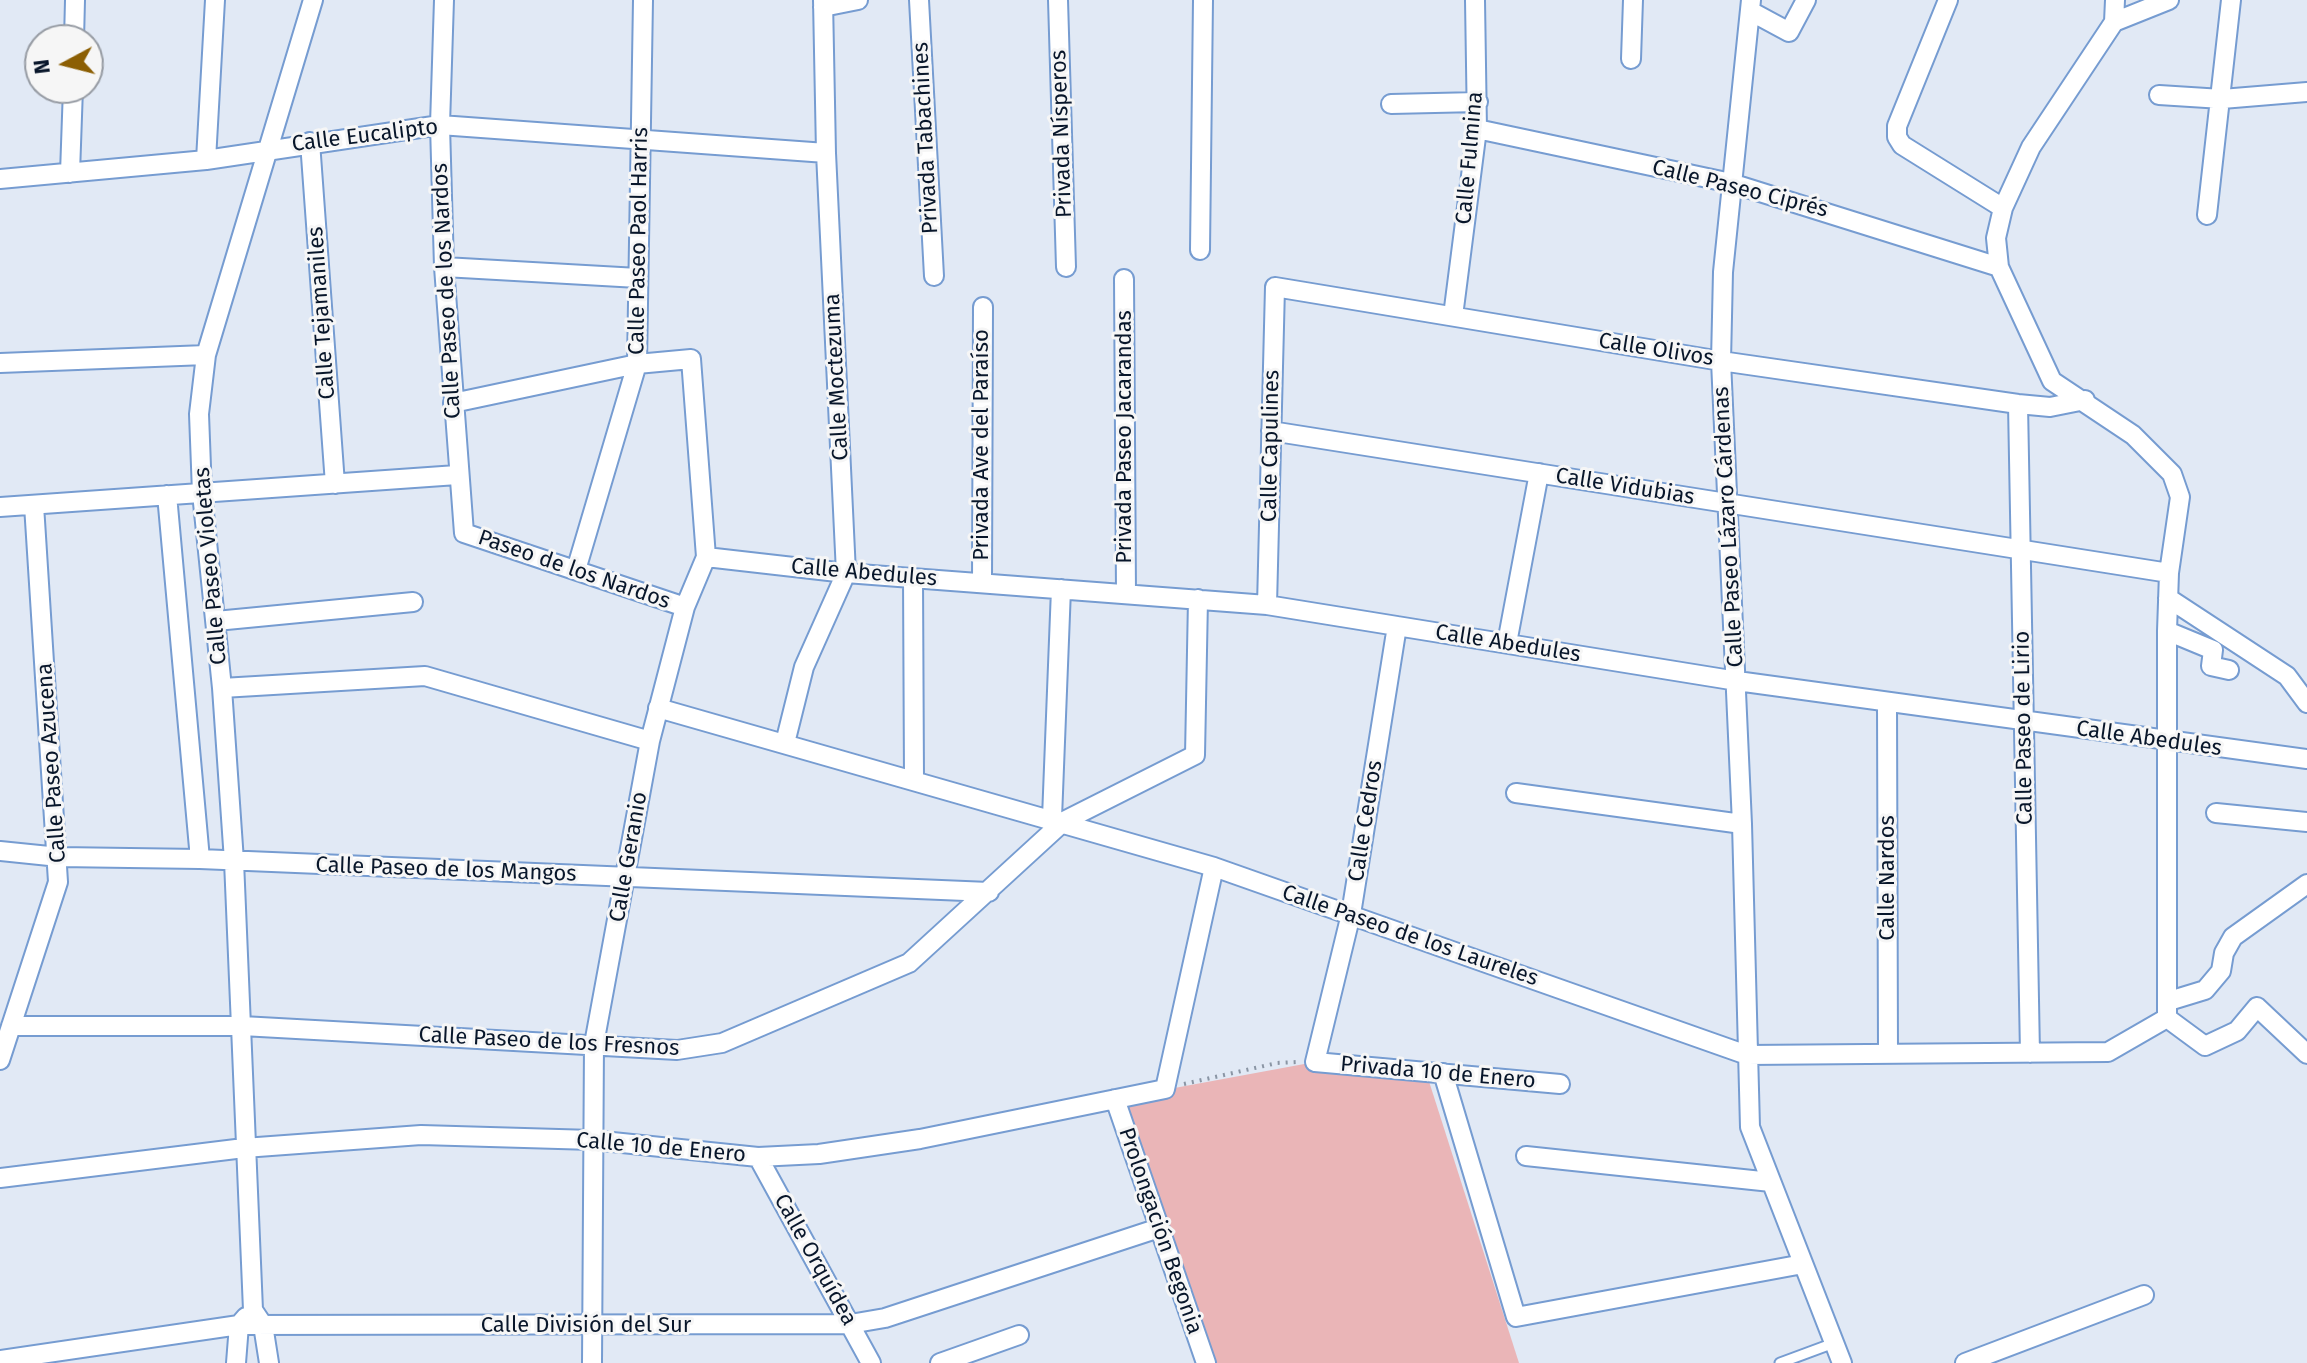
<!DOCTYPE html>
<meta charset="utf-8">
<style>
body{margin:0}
#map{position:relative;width:2307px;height:1363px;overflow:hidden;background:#e1e9f5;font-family:"Fira Sans",sans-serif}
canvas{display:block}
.north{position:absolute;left:24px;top:24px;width:80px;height:80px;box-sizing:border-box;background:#f6f6f6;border:2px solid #979ca4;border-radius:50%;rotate:263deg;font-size:22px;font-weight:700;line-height:32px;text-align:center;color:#08162a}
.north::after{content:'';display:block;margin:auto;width:28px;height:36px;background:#8c5f04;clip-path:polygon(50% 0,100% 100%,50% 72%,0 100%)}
</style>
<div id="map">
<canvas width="2307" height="1363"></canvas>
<div class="north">N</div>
</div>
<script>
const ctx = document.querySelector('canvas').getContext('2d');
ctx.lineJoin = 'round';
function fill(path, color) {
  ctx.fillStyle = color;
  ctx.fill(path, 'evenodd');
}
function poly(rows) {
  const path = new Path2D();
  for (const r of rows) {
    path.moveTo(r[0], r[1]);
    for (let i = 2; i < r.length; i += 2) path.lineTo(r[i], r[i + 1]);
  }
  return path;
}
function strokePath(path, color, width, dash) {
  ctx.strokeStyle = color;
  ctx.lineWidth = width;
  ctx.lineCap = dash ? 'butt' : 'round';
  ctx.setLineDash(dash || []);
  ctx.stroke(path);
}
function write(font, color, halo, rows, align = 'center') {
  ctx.font = font + ' "Fira Sans",sans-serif';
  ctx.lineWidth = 6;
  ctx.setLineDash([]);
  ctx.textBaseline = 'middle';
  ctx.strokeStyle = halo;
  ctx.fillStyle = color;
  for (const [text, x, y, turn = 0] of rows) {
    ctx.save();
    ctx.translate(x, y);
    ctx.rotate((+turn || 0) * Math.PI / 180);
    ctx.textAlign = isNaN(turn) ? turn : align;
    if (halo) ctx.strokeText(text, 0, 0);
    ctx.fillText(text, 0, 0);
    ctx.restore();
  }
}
fill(poly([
 [1315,1062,1426,1072,1519,1363,1206,1363,1115,1099]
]), '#eab5b7');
const lane = poly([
 [1780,1363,1834,1343]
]);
const street = poly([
 [444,0,440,125,444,267,464,533,685,607],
 [919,0,934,276],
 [1058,0,1066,267],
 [1751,0,1723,272,1721,361,1742,824,1750,1127,1842,1363],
 [1948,0,1897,126,1897,137,1902,145,2003,208],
 [2115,0,2114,22,2031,147,2003,208,1996,238,1999,267,2052,381,2133,435,2172,474,2180,497,2169,573,2167,631,2167,1018],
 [823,7,858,0],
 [1750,11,1789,32,1806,0],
 [2114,22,2169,0],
 [74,40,75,0],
 [1631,59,1633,0],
 [2159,95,2222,99,2307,92],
 [1391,104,1478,102],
 [1477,129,1731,183,1999,267],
 [310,142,335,484],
 [206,160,215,0],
 [70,173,73,88],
 [0,179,206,160,440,125,826,153],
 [2207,215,2231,0],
 [1200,250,1203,0],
 [444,267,638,278],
 [1124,279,1126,594],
 [1453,316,1477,129,1475,0],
 [0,363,206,355],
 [453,403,637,364,691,359,706,557,685,607,650,741,594,1044,592,1363],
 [2018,404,2030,1053],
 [1271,431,2169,573],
 [167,495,200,859],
 [0,507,457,475],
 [706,557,846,573,1267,605,1737,681,2307,759],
 [576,570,637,364,643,0],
 [913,578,914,778],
 [982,583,983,307],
 [2168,598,2287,676,2307,703],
 [1267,605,1275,287,1721,361,2018,404,2050,407,2085,400],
 [216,621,413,602],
 [1397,626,1351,914,1315,1062,1560,1084],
 [2167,631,2213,650,2211,666,2229,670],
 [1507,643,1539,473],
 [222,688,425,676,650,741],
 [1887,702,1888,1054],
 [658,708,1214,867,1747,1055,2108,1052,2167,1018],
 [785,743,804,667,846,573,826,153,823,0],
 [1516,793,1742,824],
 [2216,813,2307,822],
 [1052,818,1061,589],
 [0,851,59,857,200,859,989,892],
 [2169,1001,2205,990,2221,971,2224,953,2233,937,2307,884],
 [2167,1018,2205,1046,2237,1031,2257,1007,2307,1054],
 [11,1026,242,1026,677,1050,722,1043,909,963,1064,821,1195,755,1198,599],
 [0,1060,58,882,34,505],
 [1443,1073,1516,1317,1803,1264],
 [1115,1099,1206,1363],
 [1526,1156,1771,1182],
 [758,1157,871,1363],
 [0,1178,244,1148,421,1135,593,1140,758,1157,819,1154,920,1139,1165,1089,1214,867],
 [0,1360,239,1325,850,1324,885,1318,1159,1228],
 [236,1363,239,1325,246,1317],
 [269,1363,263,1325,253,1310,234,861,222,688,202,493,199,414,206,355,313,0],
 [940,1363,1019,1335],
 [1965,1363,2144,1295]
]);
strokePath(lane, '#769cd1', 13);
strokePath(street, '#769cd1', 22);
strokePath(poly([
 [1184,1084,1277,1063,1297,1062]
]), '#8a95a4', 4, [2, 6]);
strokePath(lane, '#fff', 9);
strokePath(street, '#fff', 18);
write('22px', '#08162a', '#f6f6f6', [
 ["Privada Nísperos",1062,134,-92],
 ["Calle Eucalipto",365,136,-7],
 ["Privada Tabachines",926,138,-93],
 ["Calle Fulmina",1470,158,-85],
 ["Calle Paseo Ciprés",1740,189,14],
 ["Calle Paseo Paol Harris",639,241,-89],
 ["Calle Paseo de los Nardos",447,291,-93],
 ["Calle Tejamaniles",322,313,-94],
 ["Calle Olivos",1656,350,9],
 ["Calle Moctezuma",837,377,-93],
 ["Privada Paseo Jacarandas",1125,437,-90],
 ["Privada Ave del Paraíso",982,445,-90],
 ["Calle Capulines",1271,446,-89],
 ["Calle Vidubias",1625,487,9],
 ["Calle Paseo Lázaro Cárdenas",1729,527,-93],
 ["Calle Paseo Violetas",211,566,-95],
 ["Paseo de los Nardos",574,570,19],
 ["Calle Abedules",864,573,5],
 ["Calle Abedules",1508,644,9],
 ["Calle Paseo de Lirio",2024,728,-91],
 ["Calle Abedules",2149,739,8],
 ["Calle Paseo Azucena",52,763,-94],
 ["Calle Cedros",1366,821,-81],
 ["Calle Geranio",629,857,-80],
 ["Calle Paseo de los Mangos",446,870,2],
 ["Calle Nardos",1888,878,-90],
 ["Calle Paseo de los Laureles",1410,936,19],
 ["Calle Paseo de los Fresnos",549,1042,3],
 ["Privada 10 de Enero",1438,1073,5],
 ["Calle 10 de Enero",661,1148,5],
 ["Prolongación Begonia",1160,1231,71],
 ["Calle Orquídea",815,1260,61],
 ["Calle División del Sur",586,1326]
]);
</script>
